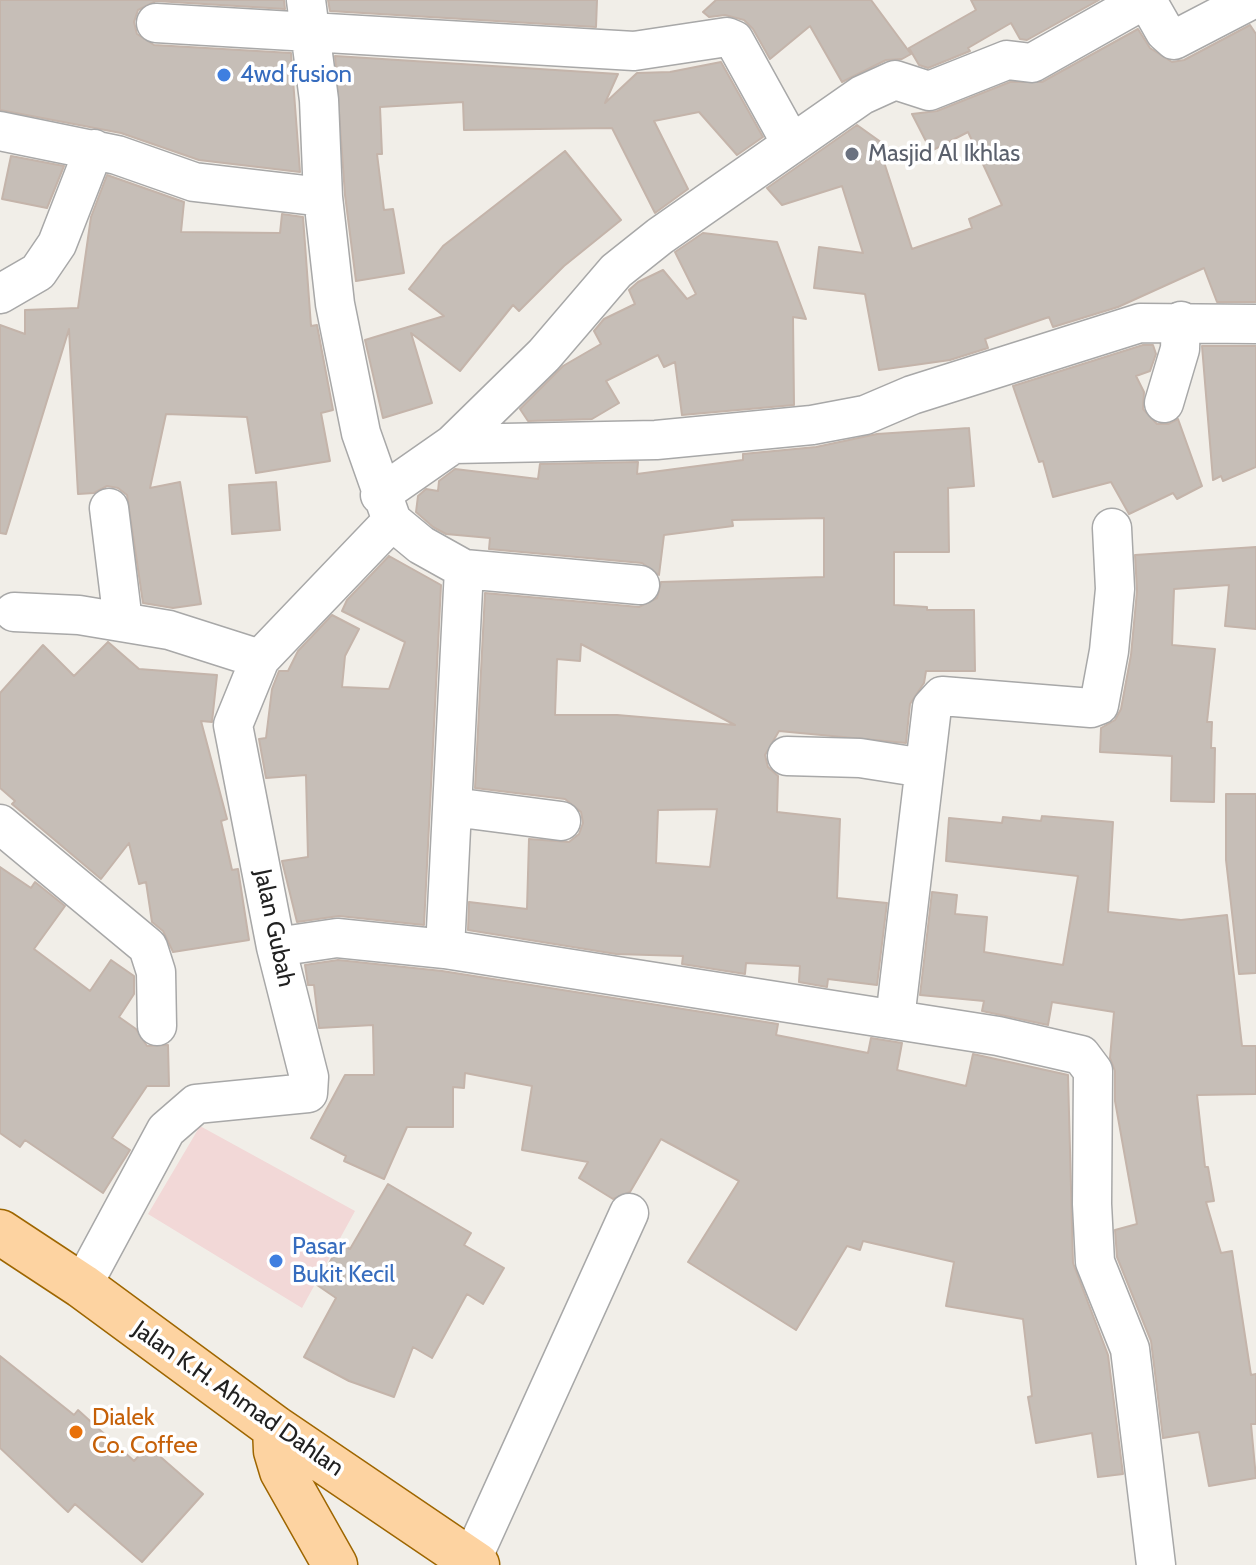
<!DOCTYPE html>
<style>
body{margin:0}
canvas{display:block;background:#f1eee8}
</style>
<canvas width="1256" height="1565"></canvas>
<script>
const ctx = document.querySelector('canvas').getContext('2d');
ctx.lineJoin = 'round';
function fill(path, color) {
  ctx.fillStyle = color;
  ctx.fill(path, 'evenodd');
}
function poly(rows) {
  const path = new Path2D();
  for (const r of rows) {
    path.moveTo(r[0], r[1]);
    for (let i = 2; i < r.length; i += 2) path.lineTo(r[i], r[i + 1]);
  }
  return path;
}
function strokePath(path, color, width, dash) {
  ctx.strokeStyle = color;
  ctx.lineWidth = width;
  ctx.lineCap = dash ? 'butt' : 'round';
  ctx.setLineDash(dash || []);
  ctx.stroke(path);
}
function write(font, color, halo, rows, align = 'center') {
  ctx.font = font + ' Cabin,sans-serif';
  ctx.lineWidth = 7;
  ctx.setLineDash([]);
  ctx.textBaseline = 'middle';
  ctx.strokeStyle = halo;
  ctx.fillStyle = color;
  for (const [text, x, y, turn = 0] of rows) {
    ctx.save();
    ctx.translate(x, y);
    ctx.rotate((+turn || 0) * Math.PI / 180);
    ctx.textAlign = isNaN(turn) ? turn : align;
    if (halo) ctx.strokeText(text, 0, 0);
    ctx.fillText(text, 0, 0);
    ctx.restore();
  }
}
fill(poly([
 [200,1126,355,1211,302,1308,148,1214]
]), '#f2d8d7');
const building = poly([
 [0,0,284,0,285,9,156,1,138,10,134,22,137,34,154,45,291,53,300,172,199,160,121,133,0,110,0,0],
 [328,0,597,0,596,27,330,11,328,0],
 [716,0,871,0,911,54,902,59,886,60,842,82,810,26,770,59,753,29,744,20,725,15,709,17,703,12,716,0],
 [971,0,1099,0,1027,40,1020,39,1011,23,968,48,970,51,928,68,919,65,909,48,976,10,971,0],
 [1250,25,1256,34,1256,302,1217,302,1204,268,1118,307,1053,327,1049,317,985,339,988,348,950,360,879,370,865,294,814,288,819,247,863,253,842,186,782,205,767,188,857,125,892,150,884,162,912,249,972,228,969,219,1002,205,968,132,931,151,912,114,937,111,1010,82,1042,82,1138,29,1150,48,1172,62,1184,60,1250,25],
 [335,56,618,74,605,103,637,73,670,72,721,62,763,137,737,155,699,112,654,121,688,189,655,213,612,128,464,130,463,102,380,107,382,154,377,154,384,210,393,209,404,273,356,281,345,195,335,56],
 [565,151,621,220,564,266,519,311,513,305,460,371,411,333,432,403,383,418,365,340,444,316,409,289,443,246,565,151],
 [11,156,64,166,47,208,2,199,11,156],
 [107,175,184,202,181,232,280,233,282,214,303,217,311,326,317,325,333,410,321,413,330,461,256,473,247,417,166,414,150,488,180,482,201,604,173,608,143,603,127,495,118,488,107,486,94,493,78,494,69,329,6,534,0,533,0,325,25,334,25,310,78,308,91,217,107,175],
 [703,233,777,242,806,319,793,317,794,405,682,415,675,362,664,367,658,355,606,381,619,403,592,419,528,421,520,409,563,366,601,344,594,331,604,319,635,304,629,290,638,282,663,270,687,299,696,294,675,252,703,233],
 [1143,345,1153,345,1156,354,1150,371,1136,376,1144,392,1143,409,1157,424,1168,424,1178,419,1202,486,1177,499,1173,493,1129,514,1111,482,1053,497,1043,461,1039,462,1013,386,1143,345],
 [1202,346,1256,346,1256,467,1223,481,1221,476,1213,480,1202,346],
 [969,428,974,486,948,488,949,552,894,552,894,605,927,607,927,610,974,610,975,671,926,671,924,683,910,704,906,743,779,731,765,755,768,767,778,776,777,812,840,819,837,898,887,903,877,985,828,979,827,987,799,982,800,966,746,963,745,974,682,964,683,956,616,954,468,930,469,902,527,909,529,839,569,842,579,834,583,823,581,812,565,799,475,788,485,593,639,607,657,598,661,582,824,577,824,518,732,520,733,526,664,535,659,575,642,563,489,549,490,538,446,534,433,527,416,512,418,496,426,489,438,491,439,481,455,469,538,479,540,464,638,462,637,474,743,460,743,454,816,447,877,434,969,428],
 [581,644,735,725,617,715,555,715,557,659,580,661,581,644],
 [717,809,710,867,656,863,658,810,717,809],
 [276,482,280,530,232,534,229,485,276,482],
 [1256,547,1256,629,1225,626,1229,585,1174,589,1172,645,1215,649,1207,722,1212,722,1211,748,1215,748,1214,802,1171,801,1172,756,1100,752,1101,728,1115,720,1121,709,1131,655,1137,591,1135,555,1256,547],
 [389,556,441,585,424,925,339,916,297,922,282,861,308,857,306,775,266,778,259,739,266,738,272,689,279,671,288,671,298,651,332,615,359,629,345,656,342,687,389,689,405,642,342,611,347,600,389,556],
 [108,642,139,669,217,675,212,722,201,721,227,819,221,821,232,870,238,869,249,940,173,952,163,931,152,922,146,882,139,884,129,843,101,879,12,804,15,801,0,788,0,693,43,645,74,676,108,642],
 [1226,794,1256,794,1256,973,1239,974,1226,860,1226,794],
 [1042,816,1113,822,1108,912,1181,920,1227,915,1242,1046,1256,1046,1256,1094,1197,1095,1205,1167,1208,1167,1214,1201,1206,1202,1221,1253,1232,1251,1251,1375,1256,1374,1256,1424,1251,1424,1256,1478,1209,1486,1199,1432,1163,1438,1151,1341,1117,1257,1115,1230,1137,1224,1115,1101,1115,1071,1110,1058,1114,1012,1052,1002,1048,1025,982,1011,984,1001,920,995,932,892,957,895,955,914,987,917,984,952,1063,965,1078,876,946,861,949,818,1002,823,1003,817,1041,821,1042,816],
 [0,867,31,888,35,882,65,906,34,949,90,991,111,960,134,976,134,994,119,1017,136,1029,147,1046,168,1045,169,1086,147,1086,112,1138,130,1150,103,1193,25,1140,20,1147,0,1133,0,867],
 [338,960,442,971,778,1024,776,1035,868,1053,871,1038,902,1043,897,1070,966,1086,973,1054,1068,1075,1073,1263,1108,1355,1123,1474,1098,1477,1092,1433,1036,1443,1028,1397,1032,1396,1023,1319,946,1306,954,1262,863,1241,860,1250,847,1246,796,1330,688,1262,739,1181,661,1139,630,1192,613,1199,579,1178,588,1162,522,1150,532,1086,465,1073,464,1088,453,1087,453,1127,407,1127,384,1179,344,1161,346,1156,311,1138,345,1075,374,1075,373,1025,319,1028,314,985,308,985,305,965,338,960],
 [388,1184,471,1233,464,1245,504,1268,483,1304,467,1294,432,1358,413,1347,394,1397,349,1381,304,1357,336,1298,317,1285,340,1244,350,1249,388,1184],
 [0,1356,74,1415,78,1410,134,1461,148,1446,203,1494,142,1562,75,1504,68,1512,0,1448,0,1356]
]);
fill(building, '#c6beb7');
strokePath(building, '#c4b4aa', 2);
const minor = poly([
 [156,23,634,51,727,37,734,40,791,143],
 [0,131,117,155,194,182,323,197],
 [0,294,38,272,57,244,94,149],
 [1164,403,1180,349,1181,321],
 [453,444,656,440,812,425,865,415,912,395,1140,323,1256,324],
 [380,495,453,444,544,355,616,271,660,236,862,95,895,80,929,91,1007,60,1032,63,1142,1,1149,4,1165,32,1174,40,1251,0],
 [109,508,123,622],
 [392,521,421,545,464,569],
 [14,612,79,615,169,630,260,659],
 [787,756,860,758,924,768],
 [453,807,561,821],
 [0,824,148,947,156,972,157,1026],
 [276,947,337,938,445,949,998,1036,1081,1055,1093,1071,1092,1204,1095,1262,1130,1349,1156,1565],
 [445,949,464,569,640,585],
 [895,1019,932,707,942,696,1091,708,1099,705,1109,651,1115,589,1112,528],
 [82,1286,166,1130,196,1104,308,1093,309,1077,276,947,233,725,260,659,392,521,361,433,335,304,323,197,319,100,306,0],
 [471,1561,629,1213]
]);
const major = poly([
 [0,1232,82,1286,275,1428,477,1565],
 [275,1428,276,1451,282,1471,335,1565]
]);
strokePath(minor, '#a8a8a8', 41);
strokePath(major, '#9e6600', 47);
strokePath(minor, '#fff', 38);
strokePath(major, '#fdd3a1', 44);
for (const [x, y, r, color] of [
 [224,75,8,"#3f7fe0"],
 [852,154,8,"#6b7280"],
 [276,1261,8,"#3f7fe0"],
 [76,1432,8,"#e8710a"]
]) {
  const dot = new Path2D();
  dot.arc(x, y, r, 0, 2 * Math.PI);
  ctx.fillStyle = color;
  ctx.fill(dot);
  strokePath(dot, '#fff', 3);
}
write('24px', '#366cbe', '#fff', [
 ["4wd fusion",240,75],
 ["Pasar",292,1247],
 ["Bukit Kecil",292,1275]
], 'left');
write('24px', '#5b616d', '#fff', [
 ["Masjid Al Ikhlas",868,154]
], 'left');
write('24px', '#212121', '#fff', [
 ["Jalan Gubah",274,928,78],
 ["Jalan K.H. Ahmad Dahlan",238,1399,35]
]);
write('24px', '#c56008', '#fff', [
 ["Dialek",92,1418],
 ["Co. Coffee",92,1446]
], 'left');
</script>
